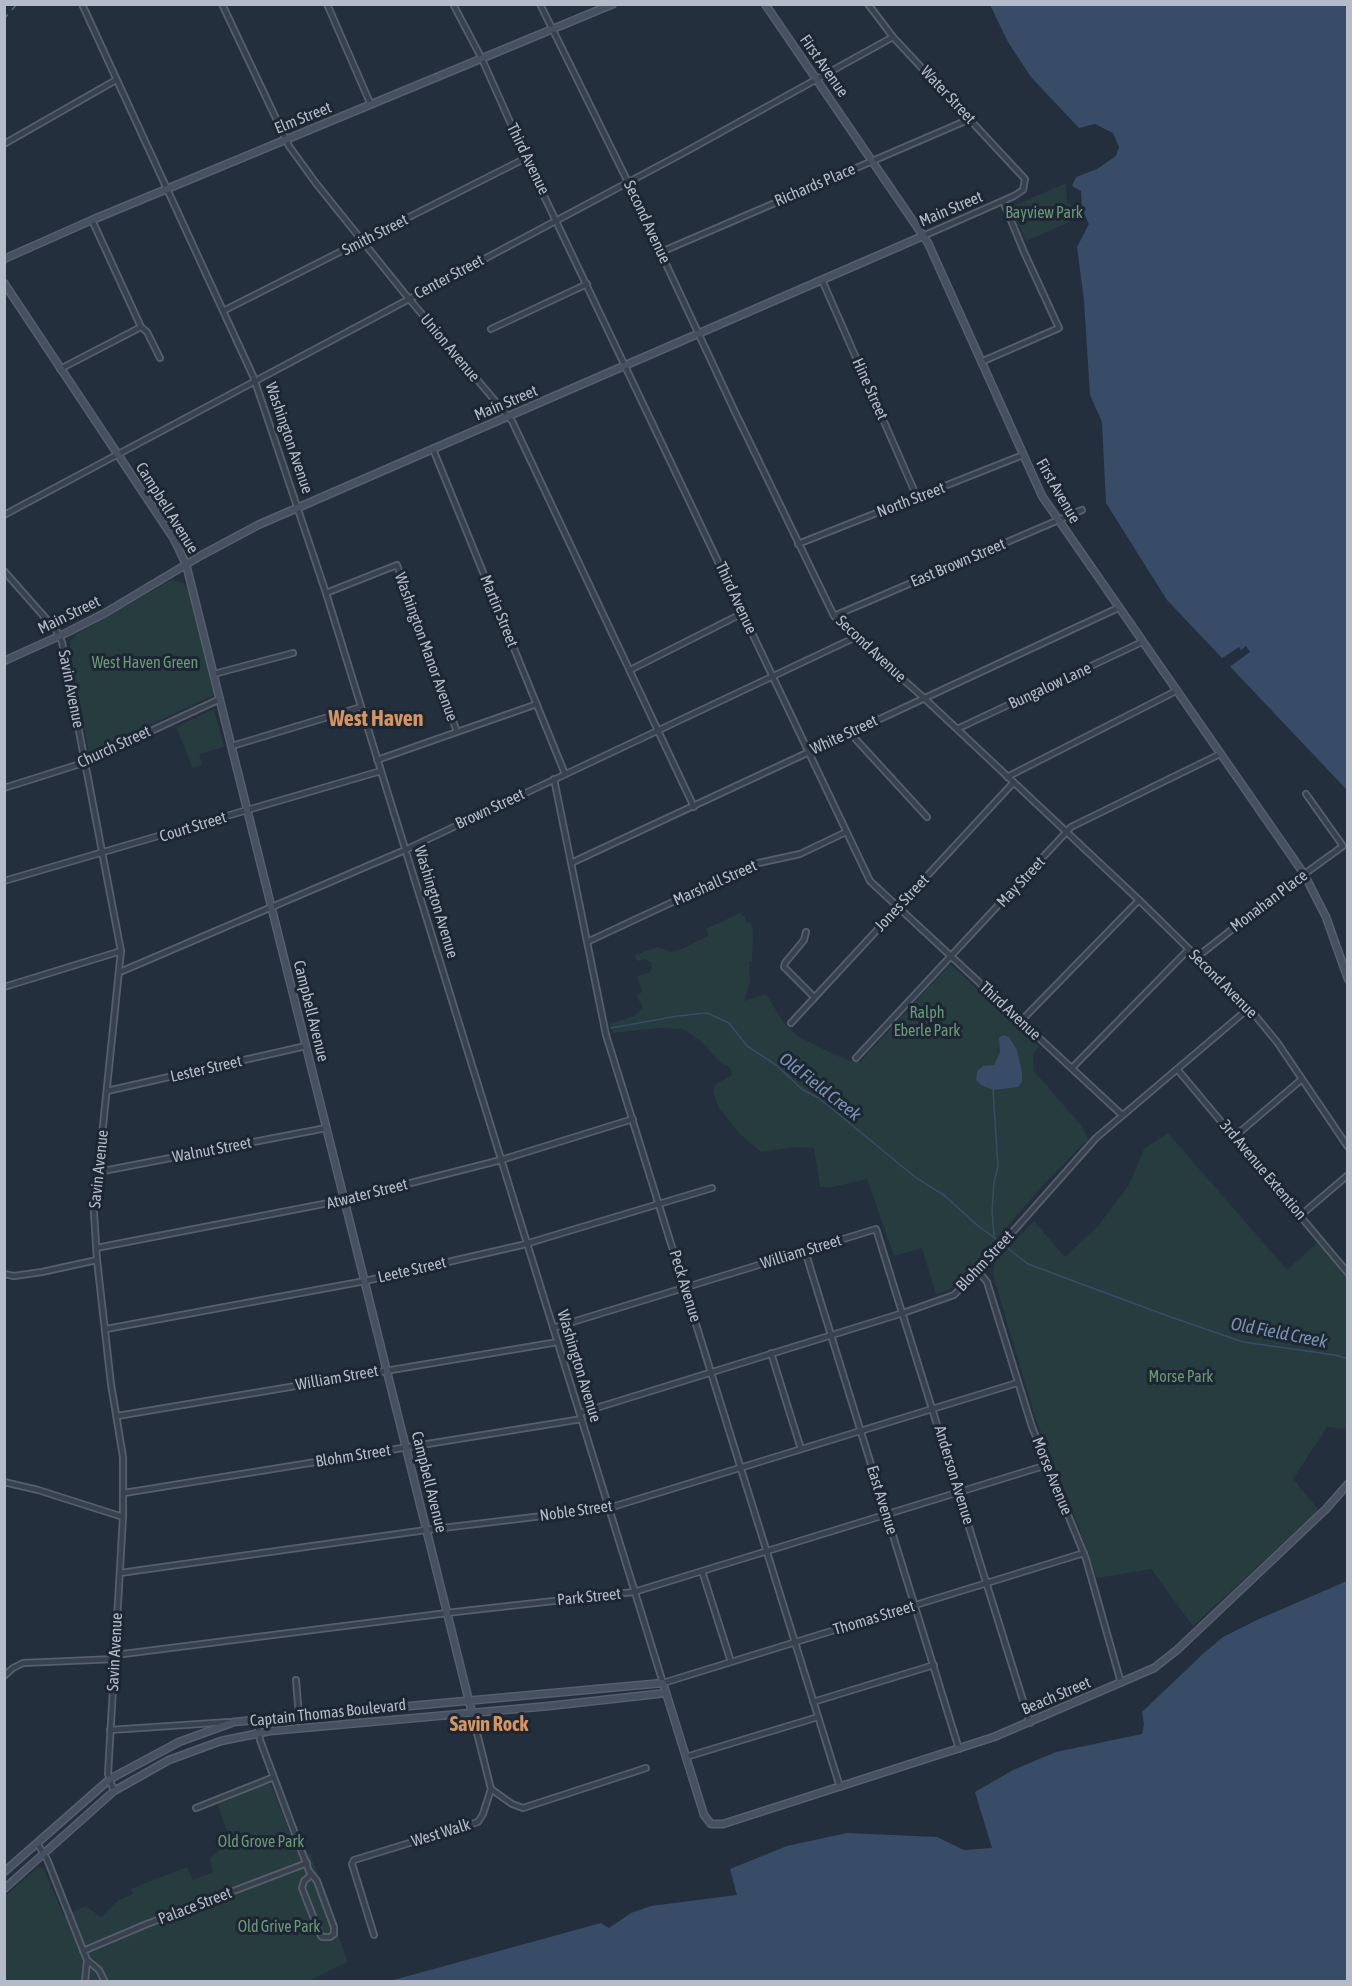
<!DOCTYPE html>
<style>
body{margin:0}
#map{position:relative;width:1352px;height:1986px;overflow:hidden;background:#242f3e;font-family:"Asap Condensed",sans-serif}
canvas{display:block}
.frame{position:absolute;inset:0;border:6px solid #b4bcc9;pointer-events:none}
</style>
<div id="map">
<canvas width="1352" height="1986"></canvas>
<div class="frame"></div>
</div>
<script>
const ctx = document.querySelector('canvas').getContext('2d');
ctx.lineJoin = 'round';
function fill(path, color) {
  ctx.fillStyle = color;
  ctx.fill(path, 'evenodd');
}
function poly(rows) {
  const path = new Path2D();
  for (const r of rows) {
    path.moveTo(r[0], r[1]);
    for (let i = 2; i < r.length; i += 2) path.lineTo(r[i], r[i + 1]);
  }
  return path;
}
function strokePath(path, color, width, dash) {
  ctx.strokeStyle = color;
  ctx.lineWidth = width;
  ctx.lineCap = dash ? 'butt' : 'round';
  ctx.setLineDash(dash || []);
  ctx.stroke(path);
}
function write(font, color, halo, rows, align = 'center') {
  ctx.font = font + ' "Asap Condensed",sans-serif';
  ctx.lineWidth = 6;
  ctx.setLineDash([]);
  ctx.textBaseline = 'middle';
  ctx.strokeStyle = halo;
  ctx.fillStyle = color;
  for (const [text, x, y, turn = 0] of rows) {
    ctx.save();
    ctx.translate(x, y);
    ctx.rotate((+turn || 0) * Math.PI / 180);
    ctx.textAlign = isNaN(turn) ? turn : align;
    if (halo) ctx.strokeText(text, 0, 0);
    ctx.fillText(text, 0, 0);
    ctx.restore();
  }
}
fill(poly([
 [1066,183,1067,202,1077,210,1078,218,1026,241,1011,207],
 [173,580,183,583,188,589,214,695,89,753,69,650,71,641,77,634,164,584],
 [214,709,224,747,199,754,202,765,193,768,176,727],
 [740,913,745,917,745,922,751,923,753,929,752,962,749,962,750,982,744,1001,766,994,783,1022,797,1036,835,1055,850,1061,860,1062,950,964,1039,1046,1033,1055,1033,1070,1081,1125,1088,1139,1046,1182,970,1269,949,1290,936,1294,922,1248,894,1256,867,1179,833,1187,820,1187,814,1148,796,1147,761,1152,740,1134,719,1108,713,1093,716,1084,732,1075,730,1067,721,1063,701,1041,682,1029,658,1028,613,1033,610,1024,635,1016,643,1008,636,995,642,992,637,976,649,973,652,968,651,962,645,959,638,961,635,955,657,947,671,952,682,949,708,936,706,929],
 [999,1038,1018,1087,981,1085,976,1080,977,1071,983,1066,994,1065,1000,1052],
 [1168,1133,1287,1270,1319,1241,1347,1276,1347,1429,1327,1427,1293,1479,1319,1510,1193,1626,1151,1569,1097,1578,1063,1485,1036,1420,993,1275,995,1262,1034,1221,1065,1257,1099,1225,1129,1185,1144,1149],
 [270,1782,298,1854,310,1854,338,1925,338,1935,347,1960,346,1962,308,1981,5,1981,4,1897,37,1868,41,1867,44,1870,64,1916,86,1906,100,1917,104,1915,119,1900,133,1894,131,1889,176,1871,187,1867,193,1880,213,1872,210,1858,231,1841,218,1806,219,1803]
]), '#263c3f');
fill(poly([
 [990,5,1347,5,1347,790,1167,600,1106,503,1102,422,1090,395,1084,300,1077,247,1089,224,1082,209,1081,191,1072,186,1076,177,1097,169,1116,156,1119,147,1113,133,1095,124,1079,128,1031,77,1008,42],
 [1003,1035,1009,1037,1017,1050,1022,1073,1022,1082,1018,1087,993,1090,981,1085,976,1080,977,1071,983,1066,994,1065,1000,1052,999,1038],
 [1347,1581,1347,1981,390,1981,601,1923,609,1928,631,1913,651,1906,737,1895,730,1869,787,1846,847,1833,937,1837,964,1850,992,1848,975,1792,1013,1770,1056,1752,1142,1734,1144,1724,1142,1712,1204,1653,1223,1637,1259,1619]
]), '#394c67');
fill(poly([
 [1246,646,1250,652,1228,668,1221,659,1239,647,1241,650]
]), '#242f3e');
strokePath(poly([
 [611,1028,678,1016,707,1013,729,1023,747,1046,776,1065,803,1090,819,1098,915,1177,945,1196,977,1225,996,1239],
 [993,1090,998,1167,994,1182,992,1211,994,1236],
 [1006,1247,1028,1264,1165,1315,1243,1342,1335,1355,1348,1359]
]), '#394c67', 1.5);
const street = poly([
 [82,4,253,376,264,408,326,593,663,1683,1084,1553],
 [222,4,289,146,315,182,405,294,512,421,694,807],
 [327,4,371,105],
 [453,4,482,59,526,158,870,881,1122,1115],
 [540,4,625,176,736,414,834,616,844,627,924,698,1139,900,1249,1008,1277,1042,1348,1147],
 [868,4,893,37,1025,179,1023,190,1014,196,923,236],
 [4,144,116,80],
 [92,220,141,327,147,332,160,358],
 [661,252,970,119],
 [822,280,917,497],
 [223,311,526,158],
 [491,329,587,284],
 [981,362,1059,328,1024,252,1003,201],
 [60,369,141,327],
 [433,449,565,774],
 [4,515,685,152,893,37],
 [798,544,1023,455],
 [4,571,56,630,62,642,121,951,94,1213,97,1260,111,1384,123,1457,123,1517,108,1774,114,1791],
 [326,593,397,565,457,732],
 [834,616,1082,510],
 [630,670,743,613],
 [214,674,293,653],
 [957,729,1142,642],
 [850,733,927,817],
 [232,746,361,707],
 [377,760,537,704],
 [1007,777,1176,691],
 [554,779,606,1035,840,1787],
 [4,788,80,764,220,699],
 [571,863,1118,608],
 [4,881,381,771],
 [806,932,804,940,785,963,784,967,814,997],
 [587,942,754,864,800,854,846,832],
 [1197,957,1281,891,1343,846,1306,794],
 [120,972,405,850,856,637],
 [4,987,121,951],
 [1021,1021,1139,900],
 [791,1023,1013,783],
 [856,1058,1071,827,1220,754],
 [1072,1068,1189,949],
 [1177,1069,1348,1273],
 [107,1091,306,1046],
 [1234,1137,1302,1079],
 [98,1172,326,1128],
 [1301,1215,1348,1175],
 [96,1248,344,1200,501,1160,633,1119],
 [805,1251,959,1749],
 [978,1271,987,1282,1032,1427,1086,1559,1121,1683],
 [4,1274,14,1276,42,1272,97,1260],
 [553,1328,876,1229,1030,1723],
 [106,1329,365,1281,522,1245,712,1188],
 [771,1353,801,1449],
 [580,1413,903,1313,954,1295,978,1271,1096,1138,1249,1008],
 [117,1416,558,1342],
 [4,1482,38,1490,123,1517],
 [124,1493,582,1419],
 [702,1571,731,1662],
 [120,1573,426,1530,609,1508,1017,1383],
 [115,1655,455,1612,634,1592,1047,1465],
 [4,1676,13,1668,23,1663,115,1659],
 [296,1680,299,1716],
 [813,1702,934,1665],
 [472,1713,491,1789],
 [257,1719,260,1740,309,1871,317,1881,334,1927,334,1934,330,1937,322,1937,320,1934,302,1888,304,1881,311,1875],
 [110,1730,229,1722],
 [686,1757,818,1717],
 [491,1789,512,1804,523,1808,646,1768],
 [196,1808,274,1777],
 [37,1843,47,1859,87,1960,99,1970,105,1982],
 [374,1935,352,1864,354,1860,478,1822,483,1814,491,1789],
 [83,1951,147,1924,307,1863],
 [85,1982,87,1960]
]);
const secondary = poly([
 [765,4,928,243,1042,496,1304,874,1326,917,1348,979],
 [4,259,92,220,613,4],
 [4,283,174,539,186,564,472,1713],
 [4,661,66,633,105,613,202,555,258,525,923,236],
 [4,1872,110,1779,179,1742,234,1722,663,1683,704,1815,711,1824,723,1824,994,1737,1154,1668,1177,1650,1326,1509,1348,1484],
 [4,1889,114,1791,169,1760,221,1741,270,1731,549,1706,666,1693]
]);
strokePath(street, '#565f6c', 8);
strokePath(secondary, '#565f6c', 9);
strokePath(street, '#38414e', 4.5);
strokePath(secondary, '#465061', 6);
strokePath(poly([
 [4,5,5,4],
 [4,19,17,4]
]), '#5a6575', 1.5, [6, 6]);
write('16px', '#b4bcc9', '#1d2633', [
 ["First Avenue",824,66,55],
 ["Water Street",948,95,47],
 ["Elm Street",303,118,-22],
 ["Third Avenue",528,159,64],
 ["Richards Place",815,185,-23],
 ["Main Street",951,209,-23],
 ["Second Avenue",647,222,65],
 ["Smith Street",375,235,-27],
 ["Center Street",449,277,-28],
 ["Union Avenue",450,348,50],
 ["Hine Street",870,389,66],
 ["Main Street",506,403,-23],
 ["Washington Avenue",289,438,71],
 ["First Avenue",1058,491,60],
 ["North Street",911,500,-21],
 ["Campbell Avenue",167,508,58],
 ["East Brown Street",958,563,-23],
 ["Third Avenue",736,598,65],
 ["Martin Street",499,611,68],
 ["Main Street",69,615,-26],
 ["Washington Manor Avenue",426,647,70],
 ["Second Avenue",871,649,43],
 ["Bungalow Lane",1050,686,-25],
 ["Savin Avenue",71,689,79],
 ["White Street",844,735,-25],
 ["Church Street",114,747,-25],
 ["Brown Street",490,809,-25],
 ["Court Street",193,827,-17],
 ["May Street",1021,882,-47],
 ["Marshall Street",715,883,-24],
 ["Monahan Place",1269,901,-37],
 ["Washington Avenue",436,902,73],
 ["Jones Street",902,903,-47],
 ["Second Avenue",1223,984,45],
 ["Campbell Avenue",311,1011,76],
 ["Third Avenue",1010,1011,43],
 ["Lester Street",206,1069,-13],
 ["Walnut Street",212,1150,-11],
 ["Savin Avenue",99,1169,-84],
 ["3rd Avenue Extention",1263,1170,50],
 ["Atwater Street",367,1194,-14],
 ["William Street",801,1252,-17],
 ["Blohm Street",985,1261,-47],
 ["Leete Street",412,1270,-13],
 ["Peck Avenue",685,1286,73],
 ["Washington Avenue",579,1366,73],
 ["William Street",337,1378,-10],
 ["Blohm Street",353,1456,-9],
 ["Anderson Avenue",954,1475,73],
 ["Morse Avenue",1052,1476,68],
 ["Campbell Avenue",429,1482,76],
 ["East Avenue",882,1500,73],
 ["Noble Street",576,1511,-8],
 ["Park Street",589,1597,-6],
 ["Thomas Street",874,1618,-17],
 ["Savin Avenue",115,1652,-87],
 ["Beach Street",1056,1696,-23],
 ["Captain Thomas Boulevard",328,1713,-6],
 ["West Walk",441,1833,-17],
 ["Palace Street",195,1906,-21]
]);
write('16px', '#6b9a76', '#1d2633', [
 ["Bayview Park",1044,213],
 ["West Haven Green",145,663],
 ["Ralph",927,1013],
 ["Eberle Park",927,1031],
 ["Morse Park",1181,1377],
 ["Old Grove Park",261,1842],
 ["Old Grive Park",279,1927]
]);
write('italic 18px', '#7c92b1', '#1d2633', [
 ["Old Field Creek",820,1087,38],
 ["Old Field Creek",1279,1333,11]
]);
write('bold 20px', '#d59563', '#1d2633', [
 ["Savin Rock",489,1725]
]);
write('bold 22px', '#d59563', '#1d2633', [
 ["West Haven",376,719]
]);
</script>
